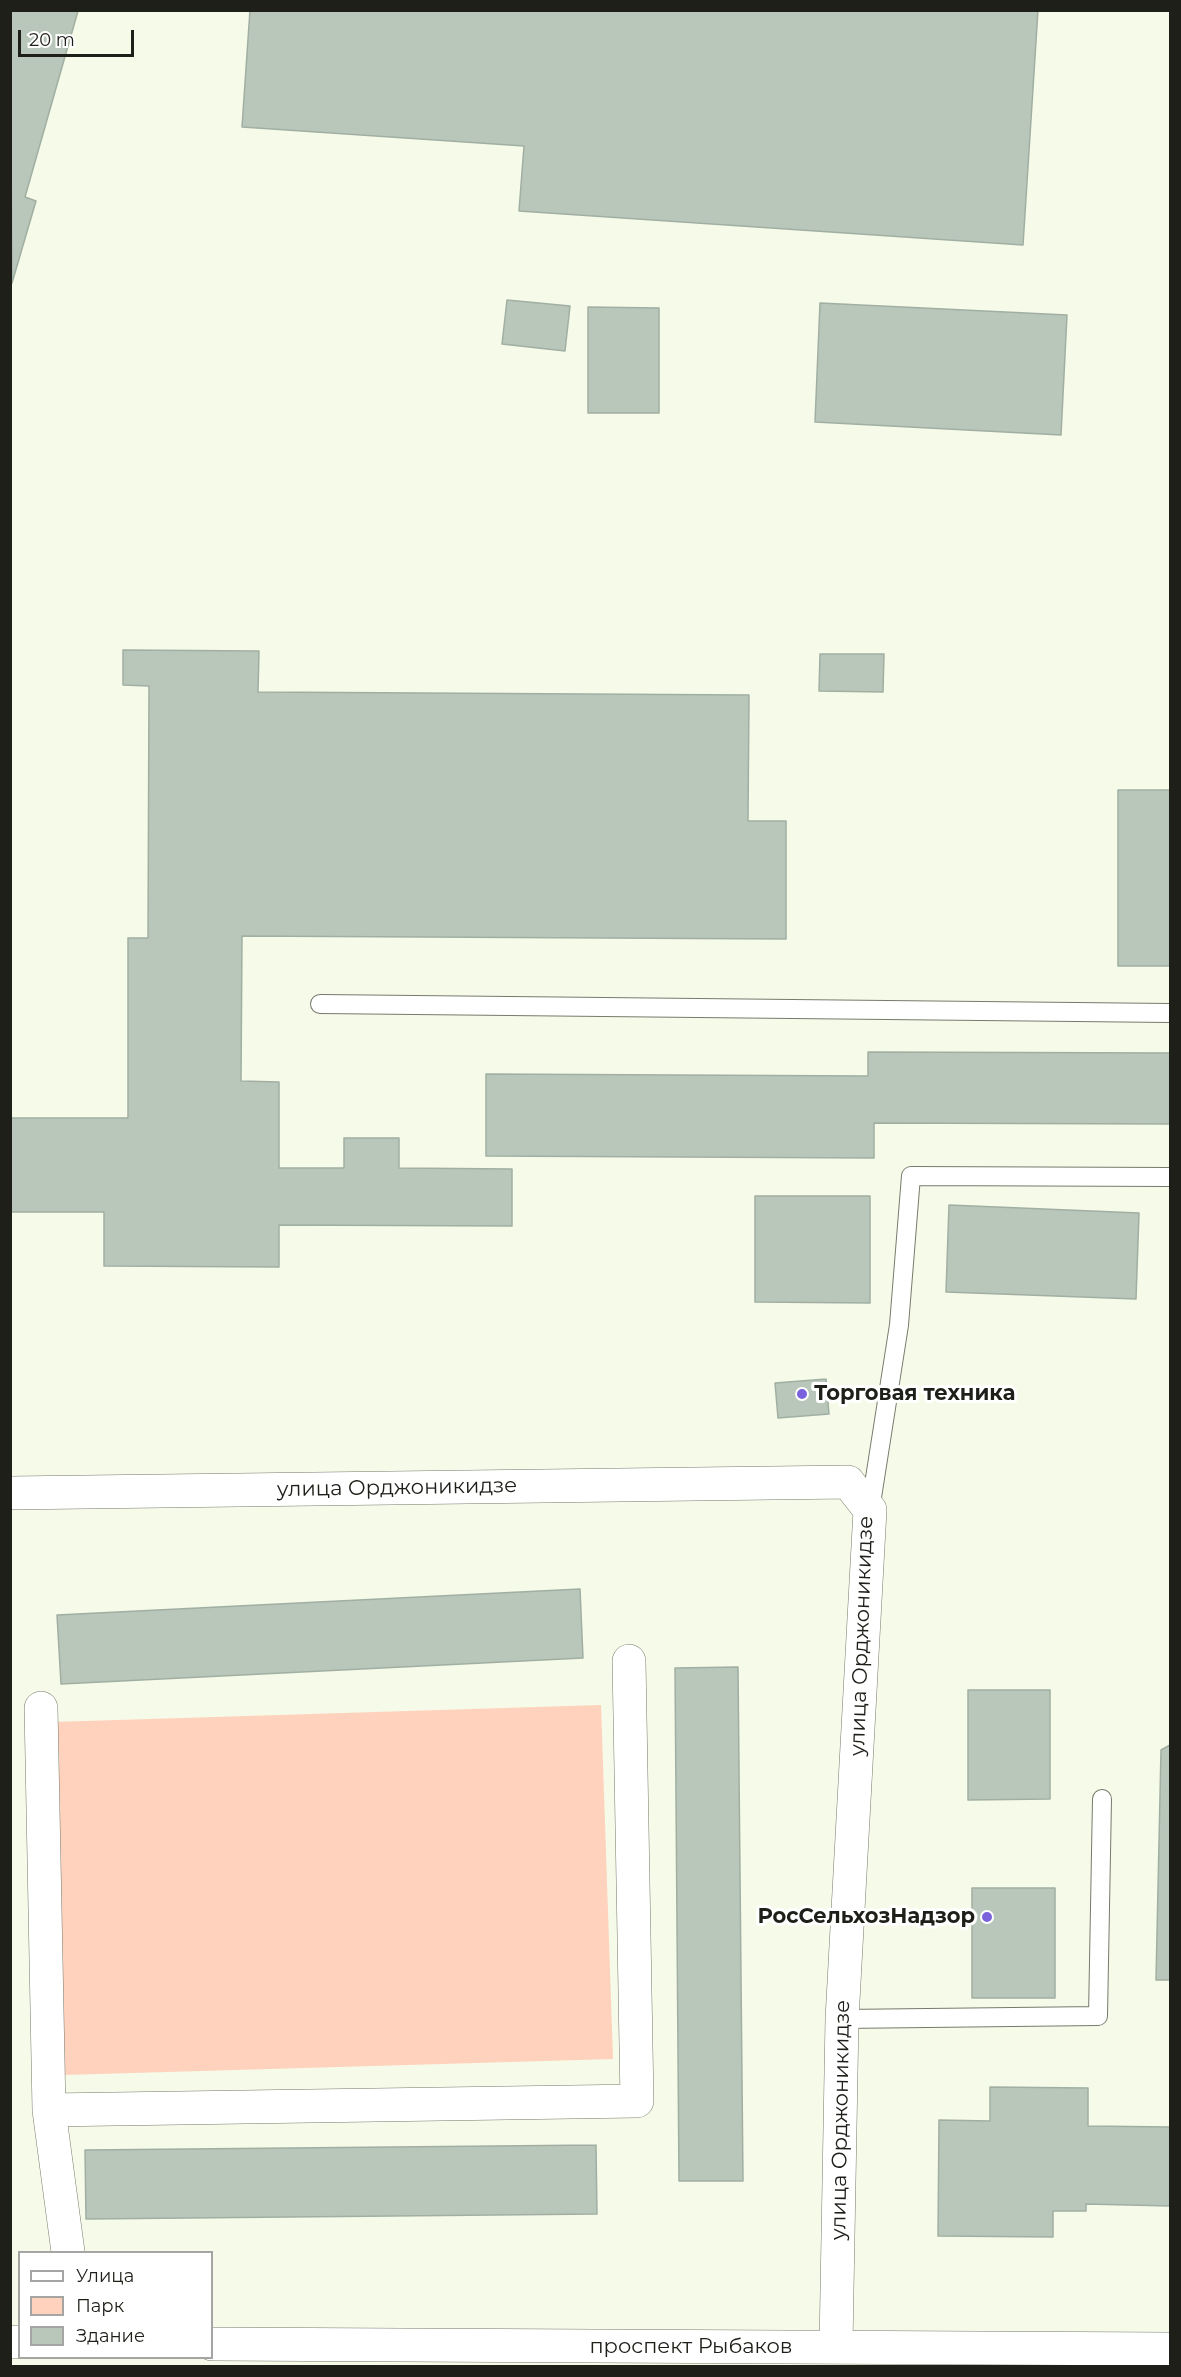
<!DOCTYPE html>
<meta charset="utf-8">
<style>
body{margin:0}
#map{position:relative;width:1181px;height:2377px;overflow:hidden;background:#f6fae8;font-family:Montserrat,sans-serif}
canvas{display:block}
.frame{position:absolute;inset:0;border:12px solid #1d1f18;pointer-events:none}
.legend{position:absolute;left:18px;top:2251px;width:195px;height:108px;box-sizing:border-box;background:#fff;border:2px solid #a5a5a3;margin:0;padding:8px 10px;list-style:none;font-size:18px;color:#1d1f18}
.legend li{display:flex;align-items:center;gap:12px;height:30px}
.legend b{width:30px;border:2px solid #a5a5a3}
.scale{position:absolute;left:18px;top:30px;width:116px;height:27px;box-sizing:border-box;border:3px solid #1d1f18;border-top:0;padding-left:8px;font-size:18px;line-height:21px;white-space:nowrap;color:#1d1f18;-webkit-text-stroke:4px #fff;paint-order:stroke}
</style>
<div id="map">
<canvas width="1181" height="2377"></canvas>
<div class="frame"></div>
<ul class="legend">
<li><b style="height:8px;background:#fff"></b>Улица</li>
<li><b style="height:16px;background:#fed2bd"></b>Парк</li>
<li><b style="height:16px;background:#b9c7bb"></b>Здание</li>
</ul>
<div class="scale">20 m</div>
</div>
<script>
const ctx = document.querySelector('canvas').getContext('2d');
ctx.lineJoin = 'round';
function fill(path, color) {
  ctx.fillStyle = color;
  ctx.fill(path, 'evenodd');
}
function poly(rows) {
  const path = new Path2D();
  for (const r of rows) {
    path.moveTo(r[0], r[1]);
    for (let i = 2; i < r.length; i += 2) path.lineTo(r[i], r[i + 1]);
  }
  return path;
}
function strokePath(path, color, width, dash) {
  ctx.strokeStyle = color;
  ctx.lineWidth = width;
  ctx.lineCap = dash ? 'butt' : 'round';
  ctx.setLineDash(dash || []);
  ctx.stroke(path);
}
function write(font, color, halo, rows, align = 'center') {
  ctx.font = font + ' Montserrat,sans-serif';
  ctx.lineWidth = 6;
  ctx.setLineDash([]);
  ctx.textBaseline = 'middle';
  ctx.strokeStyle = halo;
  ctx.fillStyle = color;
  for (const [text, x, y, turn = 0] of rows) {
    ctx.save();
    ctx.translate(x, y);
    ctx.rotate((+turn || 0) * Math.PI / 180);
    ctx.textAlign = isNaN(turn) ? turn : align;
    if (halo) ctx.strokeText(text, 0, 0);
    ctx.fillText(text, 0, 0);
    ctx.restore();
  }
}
fill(poly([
 [601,1705,613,2059,64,2075,53,1722]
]), '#fed2bd');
const building = poly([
 [10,10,78,11,25,197,36,201,12,283,10,10],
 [250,10,1038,10,1023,245,519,211,524,146,242,127,250,10],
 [507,300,570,306,565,351,502,344,507,300],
 [820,303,1067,315,1061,435,815,422,820,303],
 [588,307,659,308,659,413,588,413,588,307],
 [123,650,259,651,258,692,749,695,748,821,786,821,786,939,242,936,241,1081,279,1082,279,1168,344,1168,344,1138,399,1138,399,1168,512,1169,512,1226,279,1225,279,1267,104,1266,104,1212,10,1212,10,1118,128,1118,128,938,148,938,149,686,123,685,123,650],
 [820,654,884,654,883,692,819,691,820,654],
 [1118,790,1170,790,1170,966,1118,966,1118,790],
 [868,1052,1170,1053,1170,1124,874,1123,874,1158,486,1156,486,1074,868,1076,868,1052],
 [755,1196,870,1196,870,1303,755,1302,755,1196],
 [949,1205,1139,1213,1136,1299,946,1292,949,1205],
 [826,1379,829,1414,778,1418,775,1383,826,1379],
 [580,1589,583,1658,61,1684,57,1615,580,1589],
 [738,1667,743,2181,679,2181,675,1668,738,1667],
 [968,1690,1050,1690,1050,1799,968,1800,968,1690],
 [1170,1745,1170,1980,1156,1980,1161,1750,1170,1745],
 [972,1888,1055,1888,1055,1998,972,1998,972,1888],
 [990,2087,1088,2088,1088,2126,1170,2127,1170,2206,1086,2204,1086,2211,1053,2211,1053,2237,938,2236,939,2120,990,2121,990,2087],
 [596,2145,597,2214,86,2219,85,2150,596,2145]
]);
fill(building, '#b9c7bb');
strokePath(building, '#a1afa3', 1.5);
const service = poly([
 [320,1004,1170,1013],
 [870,1510,899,1325,911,1176,1170,1177],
 [842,2019,1098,2016,1102,1799]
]);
const minor = poly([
 [10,1493,848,1482,870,1510,842,2019,836,2345],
 [41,1708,49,2110],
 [68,2252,49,2110,637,2101,629,1661]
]);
const secondary = poly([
 [10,2342,20,2342],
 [212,2344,1170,2349]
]);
strokePath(service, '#777a6b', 20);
strokePath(minor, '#777a6b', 34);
strokePath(secondary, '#777a6b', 34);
strokePath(service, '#fff', 18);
strokePath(minor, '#fff', 33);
strokePath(secondary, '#fff', 33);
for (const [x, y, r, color] of [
 [802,1394,6,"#7a62dd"],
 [987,1917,6,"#7a62dd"]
]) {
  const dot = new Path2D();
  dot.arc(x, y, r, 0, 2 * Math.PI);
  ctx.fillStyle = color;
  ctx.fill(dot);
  strokePath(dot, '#fff', 2);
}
write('bold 21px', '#1d1f18', '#fff', [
 ["Торговая техника",814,1394],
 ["РосСельхозНадзор",975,1917,"right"]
], 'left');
write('21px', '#1d1f18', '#fff', [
 ["улица Орджоникидзе",397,1488,-1],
 ["улица Орджоникидзе",862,1636,-88],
 ["улица Орджоникидзе",841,2120,-89],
 ["проспект Рыбаков",691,2347]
]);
</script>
